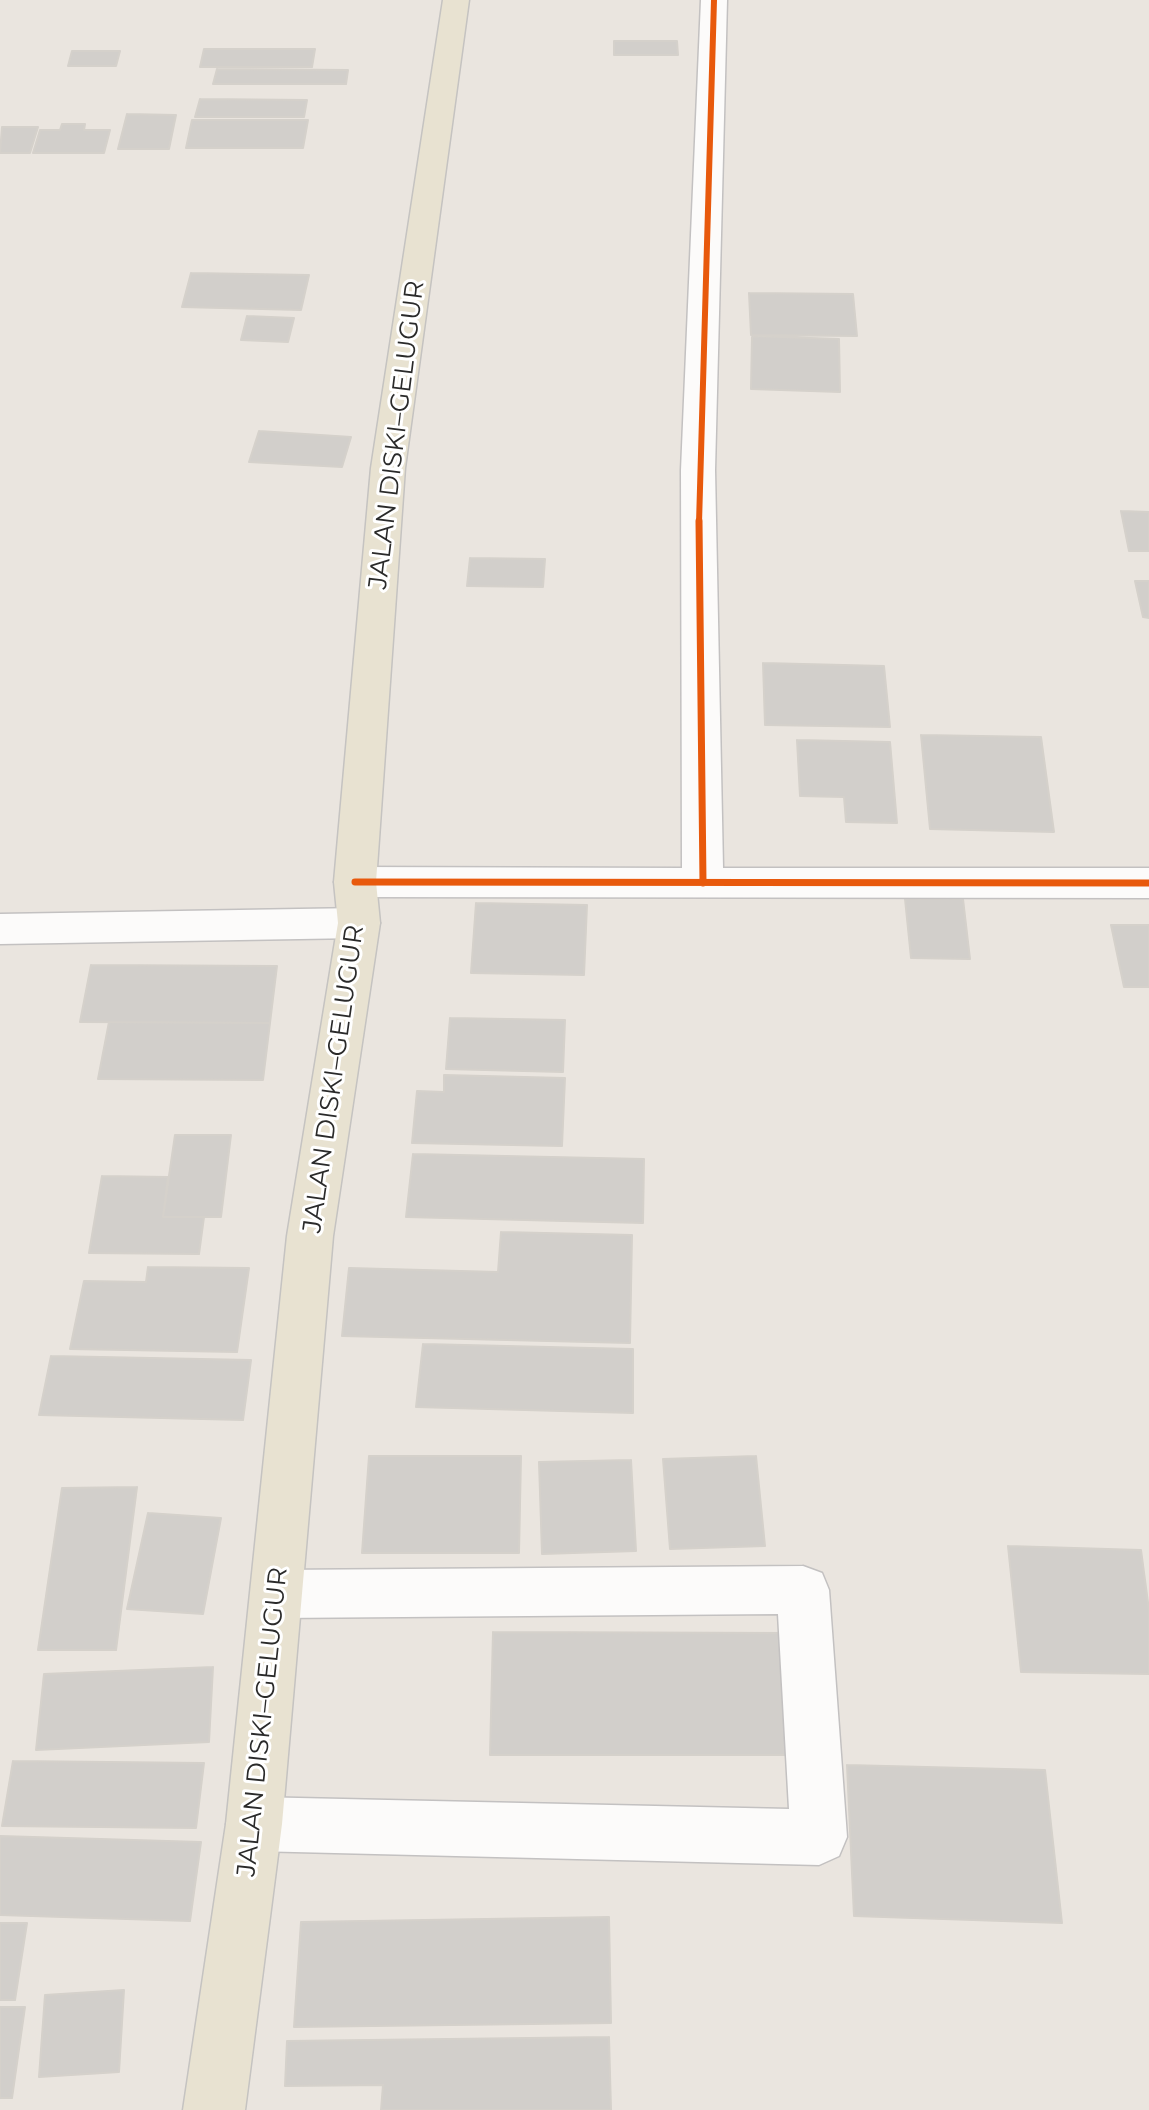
<!DOCTYPE html>
<meta charset="utf-8">
<style>
body{margin:0}
canvas{display:block;background:#eae5df}
</style>
<canvas width="1149" height="2110"></canvas>
<script>
const ctx = document.querySelector('canvas').getContext('2d');
ctx.lineJoin = 'round';
function fill(path, color) {
  ctx.fillStyle = color;
  ctx.fill(path, 'evenodd');
}
function poly(rows) {
  const path = new Path2D();
  for (const r of rows) {
    path.moveTo(r[0], r[1]);
    for (let i = 2; i < r.length; i += 2) path.lineTo(r[i], r[i + 1]);
  }
  return path;
}
function strokePath(path, color, width, dash) {
  ctx.strokeStyle = color;
  ctx.lineWidth = width;
  ctx.lineCap = dash ? 'butt' : 'round';
  ctx.setLineDash(dash || []);
  ctx.stroke(path);
}
function write(font, color, halo, rows, align = 'center') {
  ctx.font = font + ' Montserrat,sans-serif';
  ctx.lineWidth = 6;
  ctx.setLineDash([]);
  ctx.textBaseline = 'middle';
  ctx.strokeStyle = halo;
  ctx.fillStyle = color;
  for (const [text, x, y, turn = 0] of rows) {
    ctx.save();
    ctx.translate(x, y);
    ctx.rotate((+turn || 0) * Math.PI / 180);
    ctx.textAlign = isNaN(turn) ? turn : align;
    if (halo) ctx.strokeText(text, 0, 0);
    ctx.fillText(text, 0, 0);
    ctx.restore();
  }
}
const building = poly([
 [614,41,677,41,678,55,614,55,614,41],
 [204,49,315,49,312,67,200,67,204,49],
 [72,51,120,51,116,66,68,66,72,51],
 [217,69,348,70,346,84,213,84,217,69],
 [200,99,307,100,304,117,195,117,200,99],
 [127,114,176,115,169,149,118,149,127,114],
 [192,120,308,120,303,148,186,148,192,120],
 [62,124,85,124,84,130,110,130,104,153,33,153,40,130,60,130,62,124],
 [2,127,38,127,30,153,0,153,2,127],
 [191,273,309,275,301,310,182,307,191,273],
 [749,293,853,294,857,336,751,335,749,293],
 [247,316,294,318,288,342,241,340,247,316],
 [752,336,839,339,840,392,751,389,752,336],
 [259,431,351,437,342,467,249,462,259,431],
 [1121,511,1149,512,1149,551,1129,551,1121,511],
 [470,558,545,559,543,587,467,586,470,558],
 [1135,581,1149,581,1149,618,1143,617,1135,581],
 [763,663,884,666,890,727,765,725,763,663],
 [921,735,1041,737,1054,832,930,829,921,735],
 [797,740,890,742,897,823,846,822,844,797,800,796,797,740],
 [905,899,963,899,970,959,911,958,905,899],
 [476,903,587,905,584,975,471,973,476,903],
 [1111,925,1149,925,1149,987,1124,987,1111,925],
 [91,965,277,966,270,1023,80,1022,91,965],
 [450,1018,565,1020,563,1072,446,1069,450,1018],
 [109,1022,270,1023,263,1080,98,1079,109,1022],
 [444,1075,565,1078,562,1146,412,1143,417,1091,444,1092,444,1075],
 [175,1135,231,1135,221,1217,163,1217,175,1135],
 [413,1154,644,1159,643,1223,406,1217,413,1154],
 [102,1176,168,1177,163,1217,204,1217,199,1254,89,1253,102,1176],
 [501,1232,632,1235,630,1343,342,1336,349,1268,498,1272,501,1232],
 [148,1267,249,1268,237,1352,70,1349,84,1281,146,1282,148,1267],
 [423,1344,633,1349,633,1413,416,1407,423,1344],
 [51,1356,251,1360,243,1420,39,1415,51,1356],
 [369,1456,521,1456,519,1553,362,1553,369,1456],
 [756,1456,765,1546,670,1549,663,1459,756,1456],
 [631,1460,636,1551,542,1554,539,1462,631,1460],
 [137,1487,116,1650,38,1650,62,1488,137,1487],
 [148,1513,221,1518,203,1614,127,1609,148,1513],
 [1008,1546,1141,1550,1149,1610,1149,1674,1021,1672,1008,1546],
 [493,1632,790,1633,798,1755,490,1755,493,1632],
 [213,1667,209,1742,36,1750,44,1674,213,1667],
 [13,1761,204,1763,196,1828,2,1826,13,1761],
 [847,1765,1045,1770,1062,1923,854,1916,847,1765],
 [0,1836,201,1842,190,1921,0,1915,0,1836],
 [609,1917,611,2023,294,2027,301,1922,609,1917],
 [0,1923,27,1923,15,2000,0,2000,0,1923],
 [124,1990,119,2072,39,2077,45,1995,124,1990],
 [0,2007,25,2007,12,2098,0,2098,0,2007],
 [609,2037,611,2110,381,2110,383,2085,285,2086,287,2041,609,2037]
]);
fill(building, '#d2cfcb');
strokePath(building, '#d5d1cb', 2);
const minor = poly([
 [701,0,727,0,715,470,723,868,1149,868,1149,898,355,897,340,892,334,882,340,872,355,867,682,868,681,470,701,0],
 [359,908,374,912,380,923,374,934,359,938,0,944,0,914,359,908],
 [803,1566,822,1573,829,1590,847,1837,839,1856,819,1865,254,1851,234,1843,226,1824,234,1805,254,1797,789,1809,778,1614,278,1618,259,1611,252,1594,259,1577,278,1570,803,1566]
]);
const major = poly([
 [443,0,469,0,405,468,376,882,380,923,333,1236,282,1824,245,2110,183,2110,226,1824,287,1236,338,923,334,882,371,468,443,0]
]);
strokePath(minor, '#c3c1c1', 3);
strokePath(major, '#c5c3c1', 3);
fill(minor, '#fcfbfa');
fill(major, '#e8e2d1');
strokePath(poly([
 [699,523,714,0]
]), '#e8590c', 6);
strokePath(poly([
 [699,521,703,883],
 [355,882,1149,883]
]), '#e8590c', 7);
write('26px', '#2a2a2a', '#fff', [
 ["JALAN DISKI–GELUGUR",397,435,-83],
 ["JALAN DISKI–GELUGUR",334,1079,-82],
 ["JALAN DISKI–GELUGUR",263,1722,-84]
]);
</script>
